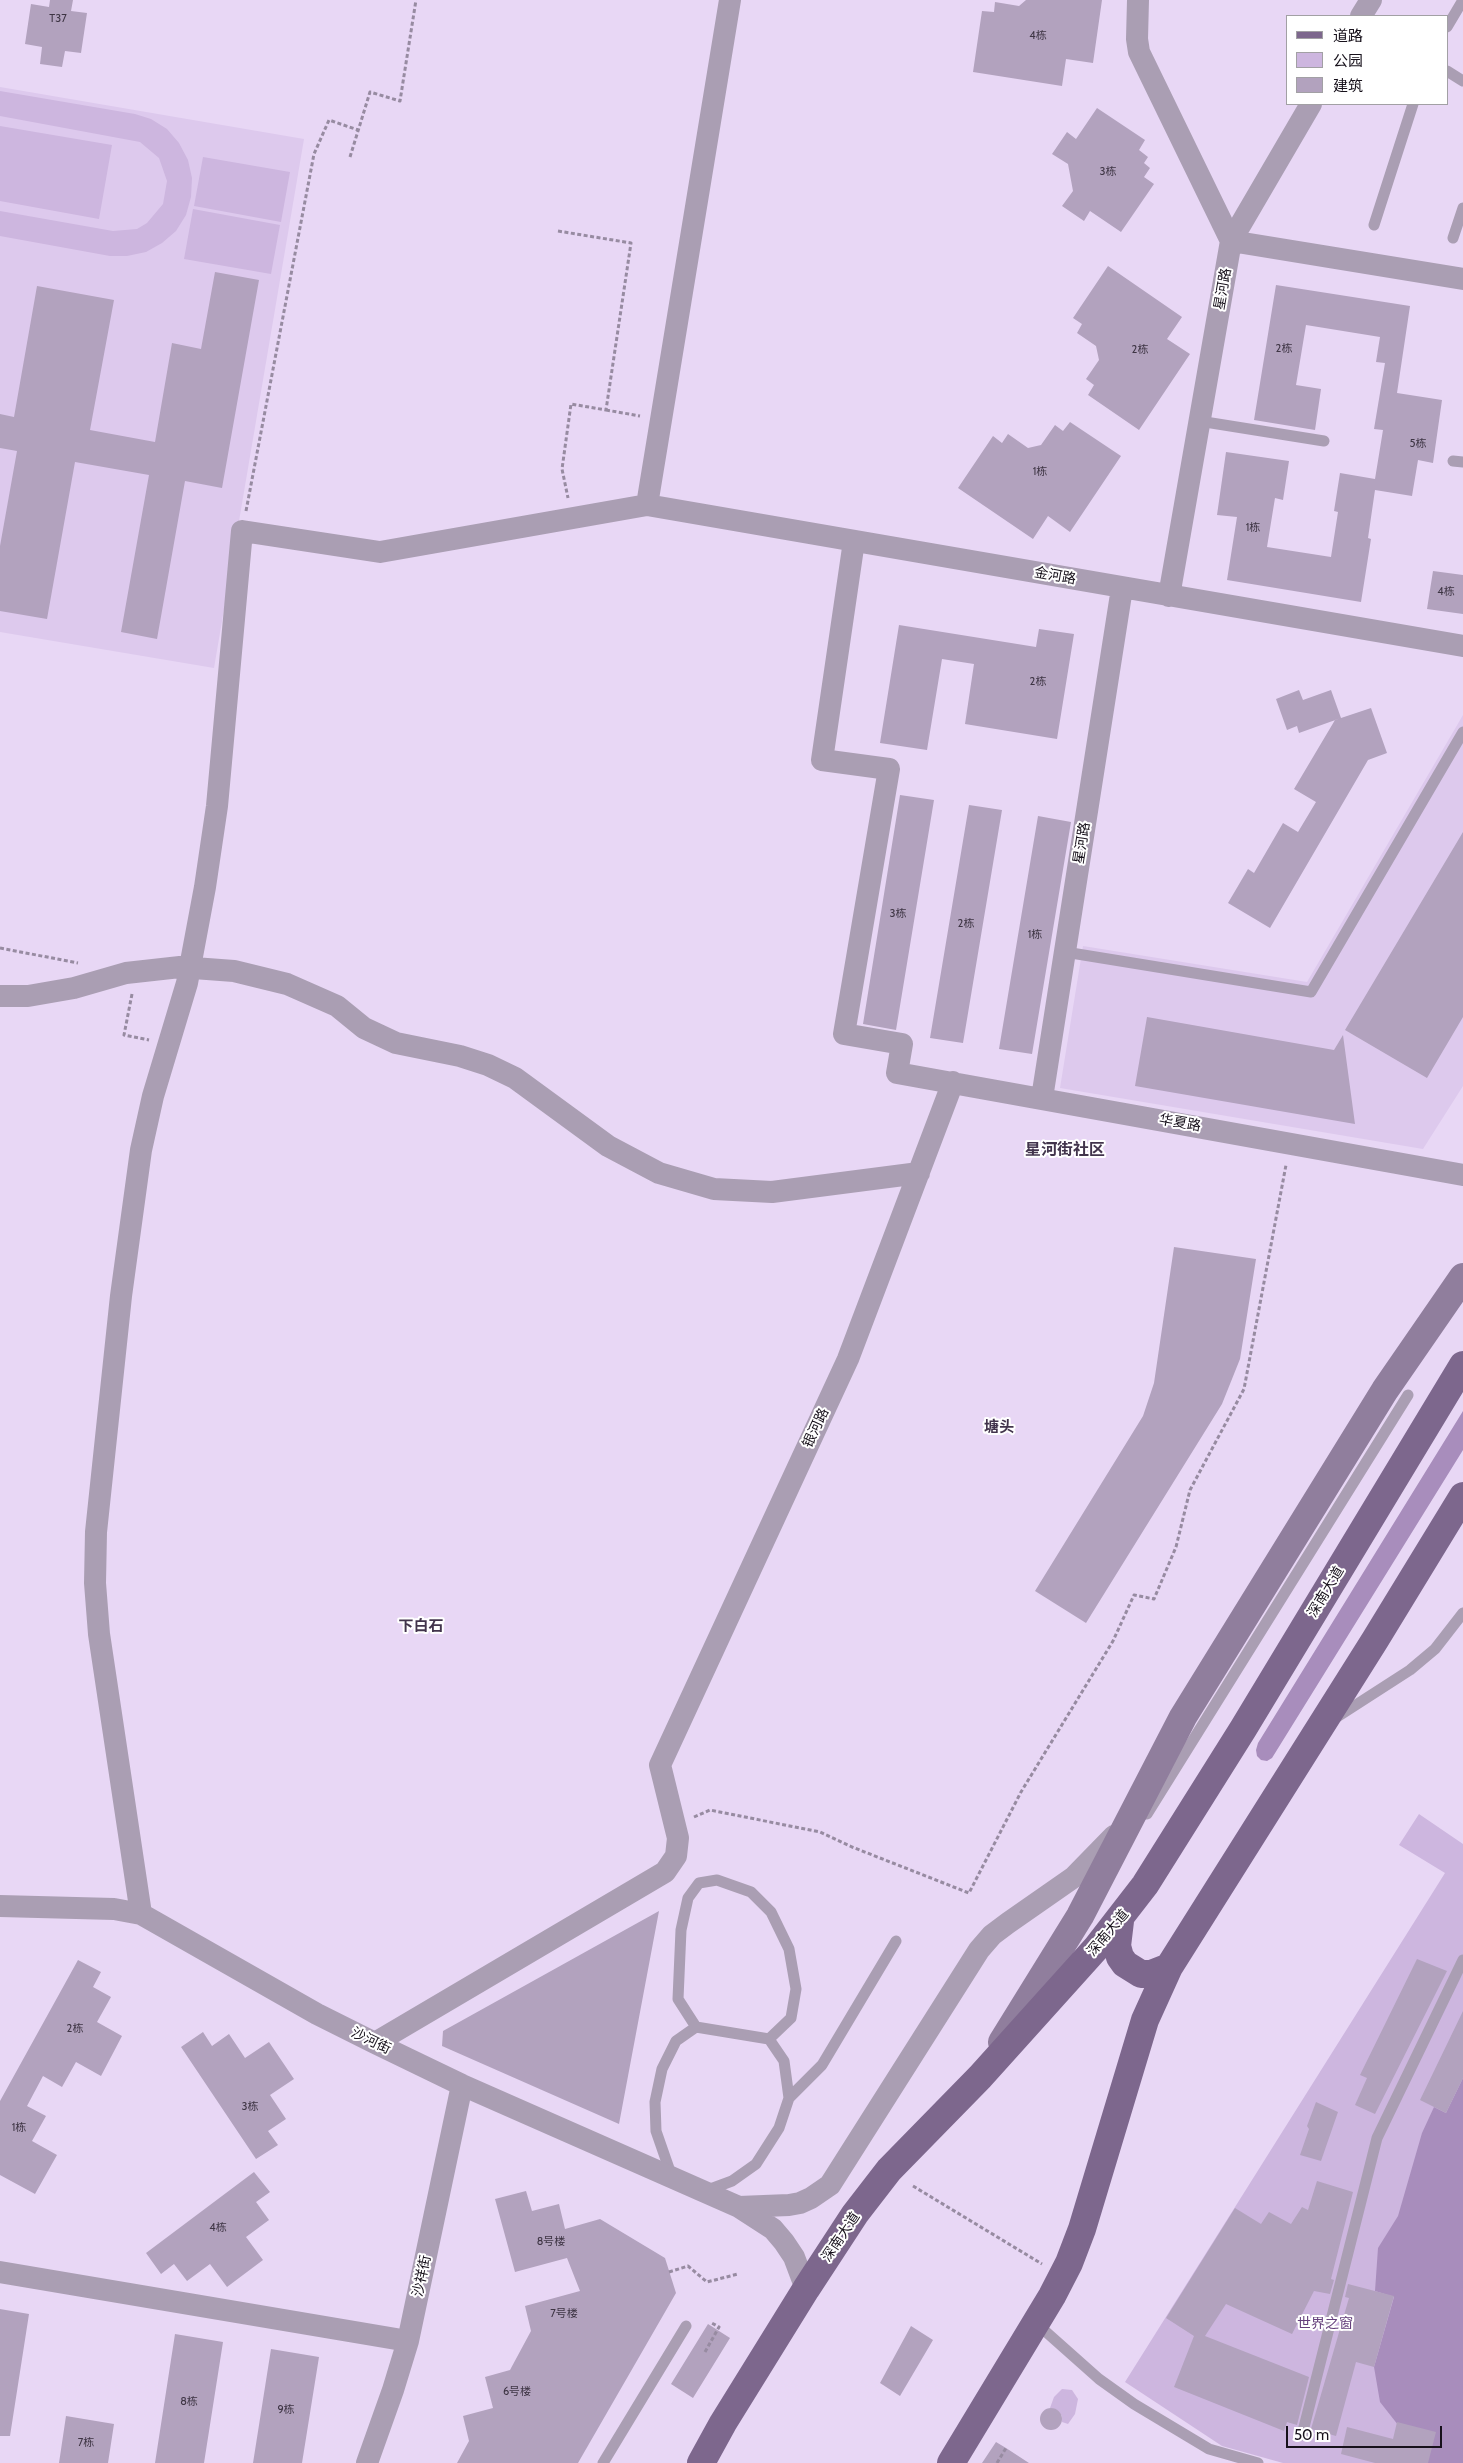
<!DOCTYPE html>
<meta charset="utf-8">
<style>
body{margin:0}
#map{position:relative;width:1463px;height:2463px;overflow:hidden;background:#e8d7f5;font-family:Cabin,"Noto Sans SC",sans-serif}
canvas{display:block}
.legend{position:absolute;left:1286px;top:15px;width:162px;height:90px;box-sizing:border-box;background:#fff;border:1px solid #a2a0a4;margin:0;padding:6px 9px;list-style:none;font-size:15px;color:#17111b}
.legend li{display:flex;align-items:center;gap:10px;height:25px}
.legend b{width:25px;border:1px solid #a2a0a4}
.scale{position:absolute;left:1286px;top:2426px;width:156px;height:22px;box-sizing:border-box;border:2px solid #17111b;border-top:0;padding-left:6px;font-size:15px;line-height:18px;white-space:nowrap;color:#17111b;-webkit-text-stroke:4px #fff;paint-order:stroke}
</style>
<div id="map">
<canvas width="1463" height="2463"></canvas>
<ul class="legend">
<li><b style="height:6px;background:#7d678d"></b>道路</li>
<li><b style="height:14px;background:#cdb6df"></b>公园</li>
<li><b style="height:14px;background:#b2a2be"></b>建筑</li>
</ul>
<div class="scale">50 m</div>
</div>
<script>
const ctx = document.querySelector('canvas').getContext('2d');
ctx.lineJoin = 'round';
function fill(path, color) {
  ctx.fillStyle = color;
  ctx.fill(path, 'evenodd');
}
function poly(rows) {
  const path = new Path2D();
  for (const r of rows) {
    if (r.length === 3) {
      path.moveTo(r[0] + r[2], r[1]);
      path.arc(r[0], r[1], r[2], 0, 2 * Math.PI);
      continue;
    }
    path.moveTo(r[0], r[1]);
    for (let i = 2; i < r.length; i += 2) path.lineTo(r[i], r[i + 1]);
  }
  return path;
}
function strokePath(path, color, width, dash) {
  ctx.strokeStyle = color;
  ctx.lineWidth = width;
  ctx.lineCap = dash ? 'butt' : 'round';
  ctx.setLineDash(dash || []);
  ctx.stroke(path);
}
function write(font, color, halo, rows, align = 'center') {
  ctx.font = font + ' Cabin,"Noto Sans SC",sans-serif';
  ctx.lineWidth = 4;
  ctx.setLineDash([]);
  ctx.textBaseline = 'middle';
  ctx.strokeStyle = halo;
  ctx.fillStyle = color;
  for (const [text, x, y, turn = 0] of rows) {
    ctx.save();
    ctx.translate(x, y);
    ctx.rotate((+turn || 0) * Math.PI / 180);
    ctx.textAlign = isNaN(turn) ? turn : align;
    if (halo) ctx.strokeText(text, 0, 0);
    ctx.fillText(text, 0, 0);
    ctx.restore();
  }
}
fill(poly([
 [0,87,304,139,214,668,0,632],
 [1463,715,1463,1086,1423,1149,1060,1088,1083,946,1307,982]
]), '#ddc9ed');
fill(poly([
 [0,91,135,114,151,119,167,129,179,143,188,160,192,178,191,197,186,215,176,231,162,243,146,252,127,256,110,256,0,236,0,211,113,231,137,229,147,223,163,204,167,181,159,158,140,142,0,116],
 [0,126,112,145,99,219,0,201],
 [203,157,290,172,281,222,194,206],
 [193,209,280,225,271,274,184,259],
 [1419,1814,1463,1844,1463,2463,1283,2463,1222,2446,1125,2382,1445,1873,1399,1845],
 [1062,2389,1072,2390,1078,2399,1075,2414,1068,2424,1062,2422,1062,2416,1057,2410,1050,2408,1054,2397]
]), '#cdb6df');
fill(poly([
 [1463,1411,1463,1450,1272,1758,1267,1761,1261,1760,1257,1756,1256,1750,1258,1743],
 [1463,2078,1463,2463,1428,2463,1380,2402,1374,2367,1394,2297,1375,2291,1378,2248,1398,2216,1422,2133,1434,2107,1446,2113]
]), '#a88dbc');
fill(poly([
 [50,0,73,0,71,11,87,13,81,53,65,51,62,67,40,64,42,47,25,44,31,4,49,7],
 [1026,0,1102,0,1093,63,1066,59,1062,86,973,72,982,11,994,12,995,2,1019,6],
 [1097,108,1145,140,1139,150,1148,157,1144,163,1150,168,1144,177,1154,184,1121,232,1090,211,1084,221,1062,206,1073,191,1068,164,1052,154,1067,132,1076,139],
 [1108,266,1182,317,1167,339,1190,354,1139,430,1088,395,1094,385,1086,379,1099,360,1096,346,1077,333,1082,324,1073,318],
 [215,272,259,280,222,488,185,481,157,639,121,632,149,475,75,462,47,619,0,611,0,546,17,451,0,448,0,414,14,417,37,286,114,300,90,430,155,442,172,343,201,349],
 [1276,285,1410,306,1397,393,1442,400,1433,463,1418,460,1412,496,1375,490,1368,538,1371,539,1361,602,1227,580,1237,517,1217,515,1226,452,1289,461,1283,500,1275,498,1267,547,1331,557,1338,512,1334,511,1340,473,1375,479,1383,430,1374,429,1385,363,1376,362,1380,337,1306,325,1296,385,1321,389,1315,430,1254,420],
 [1070,422,1121,456,1070,532,1048,516,1033,539,958,488,993,436,1002,443,1008,434,1028,448,1041,445,1055,425,1063,431],
 [1433,571,1463,575,1463,614,1427,609],
 [899,625,1036,647,1039,629,1074,634,1057,739,965,724,974,664,942,659,927,750,880,743],
 [1299,690,1303,700,1331,690,1341,718,1299,733,1297,726,1287,730,1276,699],
 [1371,708,1387,753,1368,760,1270,928,1228,903,1248,869,1254,873,1283,823,1298,832,1316,802,1294,789,1335,720],
 [900,795,934,800,896,1030,863,1024],
 [969,805,1002,810,963,1043,930,1038],
 [1038,816,1071,822,1032,1054,999,1049],
 [1463,832,1463,1017,1427,1078,1345,1030],
 [1147,1017,1334,1050,1343,1035,1355,1124,1135,1086],
 [1174,1247,1256,1259,1240,1359,1222,1404,1086,1623,1035,1591,1143,1416,1154,1383],
 [659,1911,619,2124,442,2046,443,2031],
 [1417,1959,1447,1971,1375,2114,1355,2105,1367,2078,1360,2075],
 [78,1960,101,1972,93,1987,111,1997,97,2022,122,2036,101,2076,76,2062,62,2087,43,2076,27,2106,46,2116,32,2141,57,2155,35,2194,0,2175,0,2101],
 [1463,2011,1463,2078,1446,2113,1420,2100],
 [203,2032,212,2046,229,2034,245,2058,269,2042,294,2079,270,2095,286,2119,268,2131,278,2145,256,2159,181,2047],
 [1316,2102,1338,2112,1321,2161,1300,2155,1309,2129,1307,2126],
 [254,2172,270,2192,256,2202,269,2220,246,2237,263,2260,227,2287,210,2264,187,2281,174,2264,161,2274,146,2253],
 [1317,2181,1353,2192,1331,2279,1334,2280,1330,2294,1314,2291,1292,2334,1226,2304,1205,2336,1309,2377,1297,2425,1287,2422,1284,2431,1174,2387,1194,2336,1166,2318,1235,2208,1261,2224,1269,2212,1291,2224,1302,2207,1308,2210],
 [526,2191,532,2211,559,2204,565,2229,600,2219,665,2258,676,2293,578,2463,457,2463,469,2441,463,2416,493,2408,485,2377,510,2370,531,2331,525,2306,580,2291,567,2258,515,2272,495,2199],
 [1348,2284,1394,2296,1374,2367,1356,2362,1336,2436,1311,2429,1349,2298,1345,2297],
 [0,2309,29,2314,10,2436,0,2436],
 [708,2324,730,2338,693,2398,671,2384],
 [911,2326,933,2340,900,2396,880,2383],
 [175,2334,223,2342,204,2463,155,2463],
 [271,2349,319,2357,302,2463,253,2463],
 [1051,2419,11],
 [66,2416,114,2424,108,2463,59,2463],
 [1397,2422,1436,2432,1428,2463,1375,2463,1341,2454,1347,2427,1393,2439],
 [996,2442,1006,2448,1029,2463,982,2463]
]), '#b2a2be');
strokePath(poly([
 [350,157,370,92,400,101,416,0],
 [558,231,631,243,606,410,571,404,562,469,568,498],
 [606,410,640,416],
 [246,511,314,154,329,120,358,130],
 [0,948,78,963],
 [132,994,124,1035,149,1040],
 [694,1817,710,1810,820,1832,852,1847,969,1893,1021,1792,1113,1641,1134,1595,1154,1599,1176,1547,1190,1490,1244,1389,1286,1165],
 [913,2186,1042,2264],
 [669,2272,688,2266,707,2282,738,2274],
 [705,2352,719,2327,710,2322],
 [997,2463,1006,2448]
]), '#978ba1', 3, [4, 2.5]);
strokePath(poly([
 [1447,27,1463,0],
 [1447,71,1463,81],
 [1374,225,1413,104],
 [1453,238,1463,208],
 [1199,421,1324,441],
 [1453,461,1463,462],
 [1065,952,1311,992,1463,732],
 [1334,1719,1410,1670,1435,1649,1463,1613],
 [1147,1814,1408,1395],
 [696,2027,678,1999,681,1930,688,1898,699,1883,717,1880,751,1892,771,1912,789,1949,796,1989,791,2018,769,2039],
 [789,2098,822,2065,896,1941],
 [672,2177,656,2131,655,2102,662,2069,676,2041,696,2027,769,2039,784,2061,789,2098,779,2128,756,2164,732,2181,705,2191],
 [1036,2323,1099,2379,1134,2404,1209,2449,1258,2463],
 [1302,2435,1377,2138,1463,1960],
 [603,2463,686,2326]
]), '#aa9eb3', 11);
strokePath(poly([
 [1138,0,1137,39,1139,52,1231,241,1169,596],
 [1361,16,1371,0],
 [1311,104,1231,241,1463,279],
 [647,505,730,0],
 [854,541,822,760,889,769,844,1034,902,1044,897,1073,1463,1175],
 [0,996,28,996,74,988,126,973,180,967,234,971,287,984,337,1006,364,1028,396,1043,460,1056,488,1065,515,1078,608,1146,659,1173,714,1189,772,1192,919,1173],
 [1042,1098,1122,588],
 [0,1906,114,1909,141,1914,317,2014,375,2043,462,2085,739,2207,773,2229,784,2242,794,2257,806,2289],
 [141,1914,99,1634,95,1583,96,1532,121,1296,141,1150,153,1096,187,983,205,887,217,806,242,531,380,552,647,505,1463,646],
 [375,2043,665,1872,676,1856,678,1838,660,1765,848,1359,953,1082],
 [739,2207,789,2205,800,2203,811,2198,830,2185,979,1950,992,1935,1008,1923,1074,1877,1114,1836],
 [0,2272,408,2341],
 [367,2463,393,2390,408,2341,462,2085]
]), '#aa9eb3', 22);
strokePath(poly([
 [1002,2042,1080,1916,1183,1717,1385,1390,1463,1277]
]), '#907e9d', 28);
strokePath(poly([
 [1120,1921,1117,1946,1120,1957,1125,1964,1141,1974,1151,1974,1169,1967],
 [701,2463,723,2423,806,2289,855,2214,889,2170,980,2077,1097,1947,1145,1885,1243,1729,1463,1365],
 [951,2463,1052,2296,1069,2263,1082,2229,1145,2020,1169,1967,1375,1640,1463,1496]
]), '#7d678d', 28);
write('11px', '#3e3544', null, [
 ["T37",58,19],
 ["4栋",1038,36],
 ["3栋",1108,172],
 ["2栋",1284,349],
 ["2栋",1140,350],
 ["5栋",1418,444],
 ["1栋",1040,472],
 ["1栋",1253,528],
 ["4栋",1446,592],
 ["2栋",1038,682],
 ["3栋",898,914],
 ["2栋",966,924],
 ["1栋",1035,935],
 ["2栋",75,2029],
 ["3栋",250,2107],
 ["1栋",19,2128],
 ["4栋",218,2228],
 ["8号楼",551,2242],
 ["7号楼",564,2314],
 ["6号楼",517,2392],
 ["8栋",189,2402],
 ["9栋",286,2410],
 ["7栋",86,2443]
]);
write('14px', '#17111b', '#fff', [
 ["星河路",1223,289,-80],
 ["金河路",1055,576,10],
 ["星河路",1082,843,-81],
 ["华夏路",1180,1123,10],
 ["银河路",816,1428,-65],
 ["深南大道",1326,1592,-59],
 ["深南大道",1108,1933,-50],
 ["沙河街",371,2041,26],
 ["深南大道",841,2237,-56],
 ["沙祥街",422,2276,-78]
]);
write('14px', '#65407c', '#fff', [
 ["世界之窗",1325,2324]
]);
write('bold 15px', '#42344c', '#fff', [
 ["塘头",999,1428],
 ["下白石",421,1627]
]);
write('bold 16px', '#42344c', '#fff', [
 ["星河街社区",1065,1150]
]);
</script>
